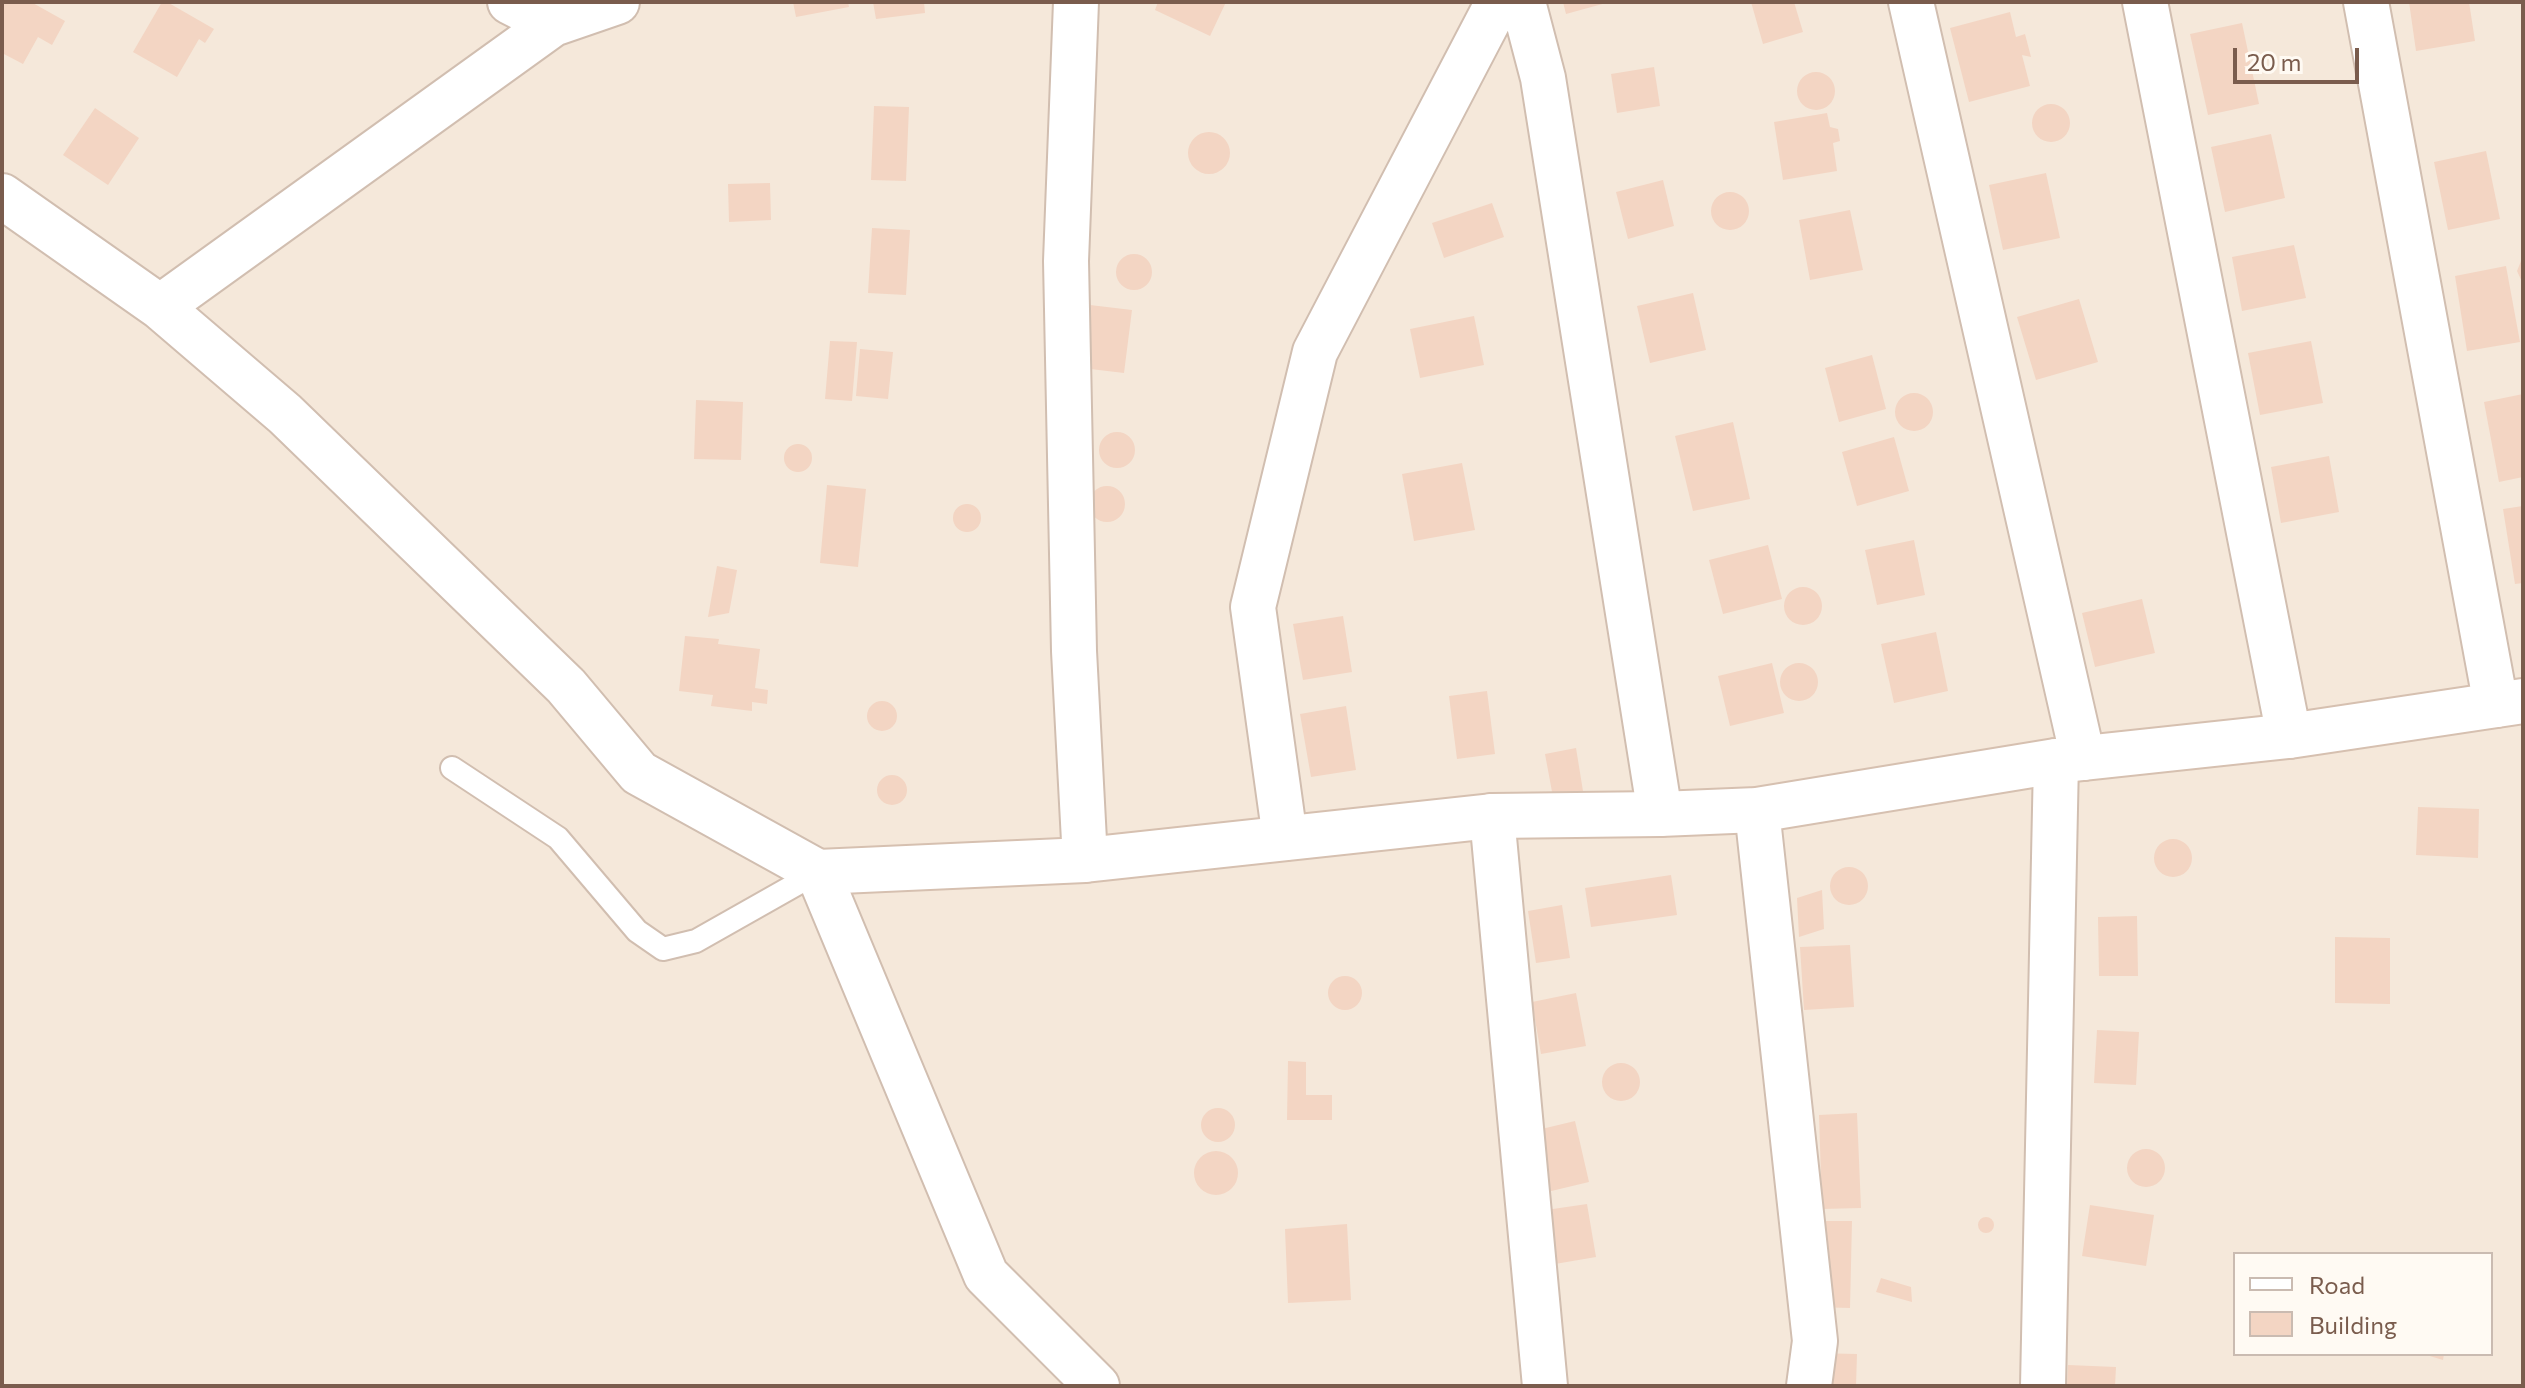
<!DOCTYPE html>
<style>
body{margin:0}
#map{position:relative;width:2525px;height:1388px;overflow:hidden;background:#fdf6ec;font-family:Commissioner,sans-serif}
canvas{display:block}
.frame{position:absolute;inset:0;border:4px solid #7a5c4d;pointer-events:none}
.legend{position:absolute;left:2233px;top:1252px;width:260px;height:104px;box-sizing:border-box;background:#fffaf3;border:2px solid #cabbb1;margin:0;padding:10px 14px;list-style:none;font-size:24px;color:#7a5c4d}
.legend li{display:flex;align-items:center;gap:16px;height:40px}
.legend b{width:40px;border:2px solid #cabbb1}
.scale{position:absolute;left:2233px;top:48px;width:126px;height:36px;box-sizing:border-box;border:4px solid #7a5c4d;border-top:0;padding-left:10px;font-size:24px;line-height:28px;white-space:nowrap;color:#7a5c4d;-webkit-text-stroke:6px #fffaf3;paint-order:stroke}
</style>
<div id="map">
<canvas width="2525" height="1388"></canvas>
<div class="frame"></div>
<ul class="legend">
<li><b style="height:10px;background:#fff"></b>Road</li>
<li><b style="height:22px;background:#f3d5c3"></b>Building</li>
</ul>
<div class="scale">20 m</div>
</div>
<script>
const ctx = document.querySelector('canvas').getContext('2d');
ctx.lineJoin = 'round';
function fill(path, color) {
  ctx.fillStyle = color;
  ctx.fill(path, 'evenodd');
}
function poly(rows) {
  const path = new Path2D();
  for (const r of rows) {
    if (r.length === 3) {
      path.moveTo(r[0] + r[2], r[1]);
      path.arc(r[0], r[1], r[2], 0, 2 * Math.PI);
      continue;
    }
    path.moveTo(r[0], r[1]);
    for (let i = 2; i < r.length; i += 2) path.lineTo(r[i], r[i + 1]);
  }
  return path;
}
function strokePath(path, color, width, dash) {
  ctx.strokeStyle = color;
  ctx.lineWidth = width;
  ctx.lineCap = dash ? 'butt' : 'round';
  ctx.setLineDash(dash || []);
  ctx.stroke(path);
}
fill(poly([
 [2,2,2523,2,2523,1386,2,1386],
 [2235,1254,2491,1254,2491,1354,2235,1354]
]), '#f5e8da');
fill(poly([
 [2,2,31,2,65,21,52,45,38,37,23,64,2,53],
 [162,2,167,2,214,29,205,43,199,39,177,77,133,52],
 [793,2,848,2,849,7,796,17],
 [873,2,924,2,925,13,876,19],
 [1158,2,1226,2,1210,36,1155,10],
 [1563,2,1606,2,1606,3,1566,14],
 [1751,2,1794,2,1803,32,1763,44],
 [2409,2,2469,2,2475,41,2416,51],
 [2010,12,2016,37,2025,34,2031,57,2022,55,2030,86,1969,102,1950,28],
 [2242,23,2259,104,2208,115,2190,34],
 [1654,67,1660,106,1617,113,1611,74],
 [1816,91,19],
 [2051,123,19],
 [874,106,909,107,906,181,871,180],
 [95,108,139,138,108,185,63,155],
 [1827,113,1830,127,1838,129,1840,141,1833,143,1837,171,1783,180,1774,122],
 [1209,153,21],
 [2271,134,2285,198,2225,212,2211,147],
 [2486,151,2500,219,2448,230,2434,162],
 [2046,173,2060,238,2003,250,1989,185],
 [1663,180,1674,226,1628,239,1616,192],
 [770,183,771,220,729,222,728,184],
 [1730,211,19],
 [1492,203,1504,237,1444,258,1432,223],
 [1850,210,1863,270,1810,280,1799,220],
 [872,228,910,230,906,295,868,293],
 [2294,245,2306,298,2242,311,2232,257],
 [1134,272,18],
 [2523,256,2523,284,2517,271],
 [2506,266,2520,342,2467,351,2455,276],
 [1693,293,1706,350,1650,363,1637,306],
 [2079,299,2098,362,2036,380,2017,317],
 [1090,305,1132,310,1124,373,1082,368],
 [1474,316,1484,365,1420,378,1410,329],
 [830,341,857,342,852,401,825,399],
 [2311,341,2323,403,2260,415,2248,353],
 [860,349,893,352,888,399,856,396],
 [1872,355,1886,409,1839,422,1825,368],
 [1914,412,19],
 [2523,394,2523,477,2499,482,2484,402],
 [696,400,743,402,741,460,694,459],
 [1733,422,1750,499,1693,511,1675,436],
 [1117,450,18],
 [1894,437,1909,491,1857,506,1842,452],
 [798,458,14],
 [2329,456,2339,512,2281,523,2271,467],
 [1462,463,1475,530,1414,541,1402,474],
 [827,485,866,489,858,567,820,563],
 [1107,504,18],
 [967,518,14],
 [2523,506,2523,583,2515,584,2503,509],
 [1914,540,1925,595,1877,605,1865,550],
 [1768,545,1782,599,1723,614,1709,560],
 [717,566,737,570,729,613,708,617],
 [1803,606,19],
 [2142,599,2155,653,2095,667,2082,613],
 [1343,616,1352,672,1303,680,1293,624],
 [1936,632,1948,691,1894,703,1881,644],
 [685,636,719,639,718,644,760,649,755,688,768,690,767,704,752,702,752,711,711,706,713,695,679,691],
 [1772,663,1784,713,1730,726,1718,676],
 [1799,682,19],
 [1487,691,1495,754,1457,759,1449,696],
 [882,716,15],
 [1346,706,1356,770,1311,777,1300,714],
 [1576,748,1583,791,1553,797,1545,754],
 [892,790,15],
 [2418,807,2479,809,2478,858,2416,855],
 [2173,858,19],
 [1849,886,19],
 [1671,875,1677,915,1591,927,1585,888],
 [1822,890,1824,929,1799,937,1797,898],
 [1562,905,1570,958,1536,963,1528,911],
 [2137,916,2138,976,2099,976,2098,917],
 [2335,937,2390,938,2390,1004,2335,1003],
 [1850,945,1854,1007,1804,1010,1800,947],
 [1345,993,17],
 [1576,993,1586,1046,1541,1054,1532,1002],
 [2097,1030,2139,1032,2136,1085,2094,1083],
 [1288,1061,1306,1062,1306,1095,1332,1095,1332,1120,1287,1120],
 [1621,1082,19],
 [1218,1125,17],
 [1857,1113,1861,1208,1822,1209,1819,1115],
 [1575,1121,1589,1182,1543,1193,1529,1132],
 [2146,1168,19],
 [1216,1173,22],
 [1587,1204,1596,1257,1555,1264,1546,1210],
 [2090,1205,2154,1215,2146,1266,2082,1256],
 [1986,1225,8],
 [1816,1221,1852,1221,1850,1308,1814,1307],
 [1347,1224,1351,1300,1288,1303,1285,1229],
 [1881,1278,1911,1287,1912,1302,1876,1292],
 [1814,1353,1857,1354,1856,1386,1813,1386],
 [2423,1354,2444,1354,2443,1360],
 [2068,1365,2116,1367,2115,1386,2067,1386]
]), '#f3d5c3');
const lane = poly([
 [452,768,558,838,637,931,663,949,696,941,818,872]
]);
const street = poly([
 [510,2,553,24],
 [1076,2,1066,261,1074,651,1085,860],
 [1523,2,1543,78,1660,814],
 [1911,2,2083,758],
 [2145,2,2289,736],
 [2366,2,2496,705],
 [2,196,160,307,285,414,566,686,639,773,818,872,986,1275,1097,1386],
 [160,307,553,24,617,2],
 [1757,810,1815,1341,1809,1386],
 [1492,816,1545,1386],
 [1285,838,1253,607,1315,352,1498,2],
 [2043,1386,2056,761]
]);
const secondary = poly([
 [818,872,1085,860,1492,816,1660,814,1757,810,2056,761,2289,736,2523,701]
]);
strokePath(lane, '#d1beb0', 26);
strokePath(street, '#d1beb0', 48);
strokePath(secondary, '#d6c0b0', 48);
strokePath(lane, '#fff', 22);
strokePath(street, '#fff', 44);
strokePath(secondary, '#fff', 44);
</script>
